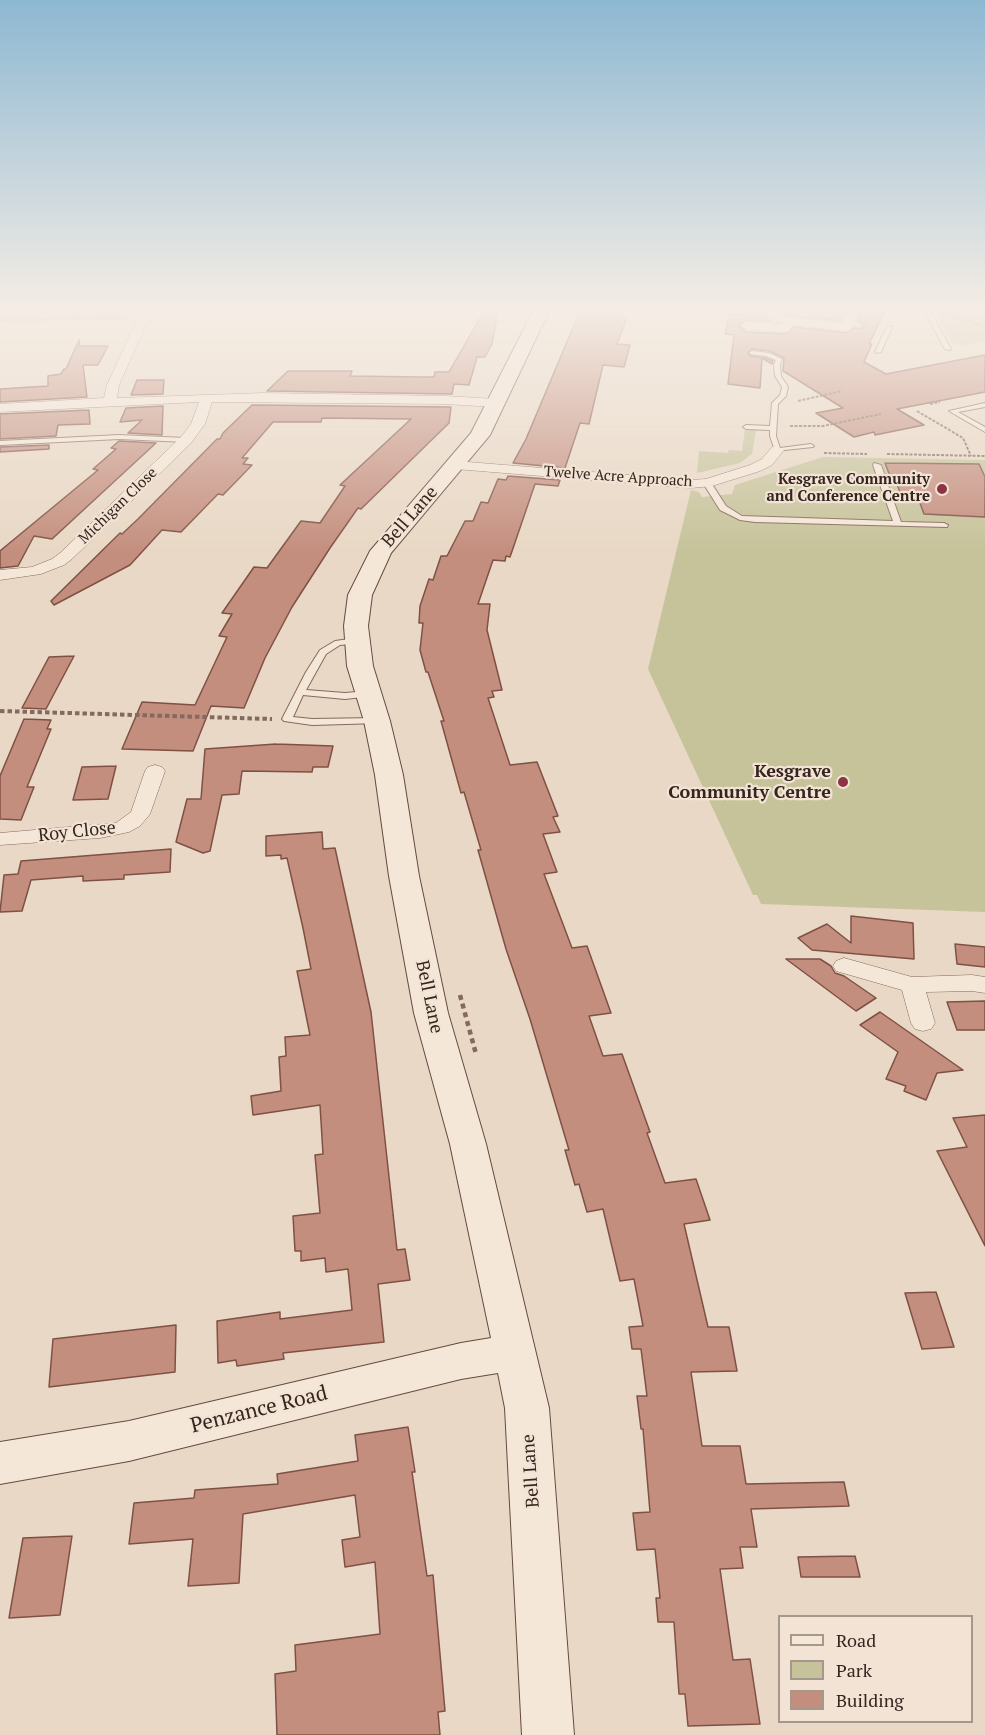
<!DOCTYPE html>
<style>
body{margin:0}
#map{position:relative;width:985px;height:1735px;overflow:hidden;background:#e9d8c5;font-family:"PT Serif",serif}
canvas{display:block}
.legend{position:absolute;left:778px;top:1615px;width:195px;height:108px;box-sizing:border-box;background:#f2e3d4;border:2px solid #a6978c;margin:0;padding:8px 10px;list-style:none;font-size:18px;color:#34251f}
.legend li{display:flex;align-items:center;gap:12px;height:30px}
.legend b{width:30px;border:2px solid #a6978c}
</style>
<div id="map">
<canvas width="985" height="1735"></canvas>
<ul class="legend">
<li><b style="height:8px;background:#f5e7d7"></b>Road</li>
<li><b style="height:16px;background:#c6c39a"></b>Park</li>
<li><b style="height:16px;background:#c48e7e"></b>Building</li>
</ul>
</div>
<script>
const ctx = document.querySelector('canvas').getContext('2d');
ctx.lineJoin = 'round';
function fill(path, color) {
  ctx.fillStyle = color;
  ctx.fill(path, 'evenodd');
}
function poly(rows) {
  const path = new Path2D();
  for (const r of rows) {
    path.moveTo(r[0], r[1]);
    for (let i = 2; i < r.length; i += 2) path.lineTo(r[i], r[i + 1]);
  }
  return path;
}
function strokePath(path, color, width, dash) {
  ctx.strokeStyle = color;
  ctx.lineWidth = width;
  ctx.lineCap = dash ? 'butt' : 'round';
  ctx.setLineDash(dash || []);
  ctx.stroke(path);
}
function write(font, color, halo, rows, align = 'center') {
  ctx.font = font + ' "PT Serif",serif';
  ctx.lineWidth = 4.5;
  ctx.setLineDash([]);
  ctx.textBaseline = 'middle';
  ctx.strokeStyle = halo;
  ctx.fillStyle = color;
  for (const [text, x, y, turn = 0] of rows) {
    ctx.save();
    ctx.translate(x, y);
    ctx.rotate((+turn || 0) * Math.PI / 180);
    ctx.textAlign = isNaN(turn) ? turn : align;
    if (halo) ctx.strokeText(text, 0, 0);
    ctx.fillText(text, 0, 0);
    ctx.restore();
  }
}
fill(poly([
 [0,311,131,311,127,320,0,319],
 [935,311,985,311,985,341,962,346,953,344],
 [745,429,756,430,752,454,740,463,697,473,699,451,728,453,729,450,742,451],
 [823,457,985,460,985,912,761,904,757,895,753,895,648,669,691,490,699,492,702,497,732,494,735,485]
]), '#c6c39a');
const building = poly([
 [484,311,498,311,492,344,485,357,477,357,469,385,454,384,452,394,267,391,288,371,352,371,350,376,421,377,434,377,435,372,449,372,484,311],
 [580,311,624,311,622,318,627,318,617,344,630,345,624,367,603,365,589,424,580,423,565,468,513,463,526,439,580,311],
 [744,311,766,311,766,319,770,321,746,320,739,325,746,332,784,334,790,332,793,327,847,333,854,328,861,329,865,326,858,321,860,315,858,311,885,311,869,344,872,344,864,362,886,374,985,355,985,392,897,409,924,425,875,435,874,432,854,437,816,413,843,408,783,371,784,358,770,351,752,349,748,352,750,356,765,358,773,361,772,364,762,358,760,388,728,384,734,335,725,334,729,314,743,315,744,311],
 [787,311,844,311,844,315,841,321,790,316,780,312,787,313,787,311],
 [79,340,80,346,108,346,98,365,83,365,87,397,0,402,0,389,48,386,48,376,61,374,64,369,66,369,79,340],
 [137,380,164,380,163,394,131,395,137,380],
 [252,405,451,407,449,423,361,509,358,508,330,548,292,607,265,658,244,708,211,706,193,751,122,749,142,702,195,705,227,637,219,636,232,614,222,613,254,567,267,568,301,521,320,523,345,486,340,485,411,419,322,418,321,422,273,422,242,458,248,458,243,464,252,465,223,495,218,494,181,532,162,530,130,565,54,605,51,601,120,533,122,534,138,519,217,439,220,439,223,433,252,405],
 [163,406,162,435,128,433,142,420,120,422,126,408,163,406],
 [89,410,90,424,58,425,56,436,0,439,0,414,89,410],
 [119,441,156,443,52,539,34,536,18,566,0,568,0,551,98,470,93,469,116,449,111,448,119,441],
 [49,445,49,449,0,452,0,447,49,445],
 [885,463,979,464,985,477,985,517,924,514,917,495,901,495,897,484,893,484,885,463],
 [508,476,560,480,558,486,535,484,510,557,506,556,505,561,493,560,478,604,490,604,487,630,502,690,492,691,494,697,488,698,510,765,537,762,558,816,553,817,560,832,543,834,557,872,544,874,572,948,587,946,611,1013,589,1016,603,1056,622,1054,650,1132,647,1133,665,1183,696,1179,710,1220,684,1224,708,1327,729,1327,737,1371,691,1372,702,1446,740,1446,746,1484,844,1482,849,1506,751,1509,757,1547,740,1547,743,1568,720,1569,733,1660,750,1659,760,1724,688,1726,685,1694,679,1694,674,1622,658,1622,656,1598,660,1598,655,1549,637,1550,633,1513,650,1512,643,1429,641,1429,637,1396,647,1396,641,1349,632,1349,629,1327,643,1326,634,1279,620,1281,603,1209,587,1212,579,1184,575,1185,565,1150,569,1150,530,1019,506,949,478,850,481,850,464,792,461,793,441,721,444,721,428,672,426,672,420,650,423,623,419,623,420,606,429,579,433,580,441,556,447,556,465,521,473,521,481,502,488,503,498,479,506,480,508,476],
 [74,656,46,709,22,708,49,657,74,656],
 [24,719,51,720,47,729,51,729,27,787,34,787,21,820,0,819,0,776,24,719],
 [276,744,333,746,328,767,313,767,312,772,242,771,239,794,222,795,210,851,203,853,176,842,187,799,201,799,205,749,276,744],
 [116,766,108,799,73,800,82,767,116,766],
 [322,832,323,849,335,848,371,1012,397,1250,405,1249,410,1280,378,1284,384,1342,283,1353,284,1359,237,1366,236,1360,218,1363,217,1321,280,1312,280,1319,352,1310,348,1269,326,1272,325,1258,301,1261,301,1251,295,1251,293,1216,320,1213,315,1155,323,1154,320,1105,253,1115,251,1096,281,1091,279,1057,286,1056,285,1037,310,1035,297,971,311,969,303,928,287,858,281,859,281,855,266,856,266,836,322,832],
 [171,849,170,872,124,875,124,879,83,881,83,876,31,880,22,911,0,912,4,875,18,874,21,861,171,849],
 [851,916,913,923,914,959,812,950,798,938,827,924,851,943,851,916],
 [955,944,985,947,985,967,957,964,955,944],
 [786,959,820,959,831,966,835,973,844,976,876,998,856,1011,786,959],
 [985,1001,985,1030,957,1030,947,1002,985,1001],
 [880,1012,963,1070,937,1073,926,1100,904,1091,906,1086,886,1079,898,1052,860,1025,880,1012],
 [985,1115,985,1246,937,1151,967,1147,953,1118,985,1115],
 [936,1292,954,1347,922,1349,905,1293,936,1292],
 [176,1325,175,1372,49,1387,53,1339,176,1325],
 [408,1427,415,1472,412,1472,427,1576,433,1575,445,1711,438,1712,440,1735,277,1735,275,1674,296,1671,295,1645,380,1634,375,1562,345,1567,342,1540,360,1537,355,1495,243,1514,239,1583,188,1586,193,1539,129,1544,134,1503,194,1498,195,1490,278,1484,277,1474,358,1461,355,1435,408,1427],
 [72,1536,60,1615,9,1618,23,1538,72,1536],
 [855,1556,860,1577,801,1577,798,1557,855,1556]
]);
fill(building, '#c48e7e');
strokePath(building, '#7f5145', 1.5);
const lane = poly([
 [924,311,930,311,951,349,950,350,945,349,924,311],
 [848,322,860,323,863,325,860,327,846,325,845,324,848,322],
 [887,326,892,327,881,352,876,353,875,352,887,326],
 [752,351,769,353,782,359,780,365,781,376,788,387,786,396,778,404,776,436,780,448,811,444,814,446,813,447,775,451,770,436,770,430,746,429,743,427,746,425,770,426,772,403,780,395,782,387,775,376,774,365,776,360,766,356,750,354,750,352,752,351],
 [985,403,985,407,958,412,985,427,985,432,949,411,985,403],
 [119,435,186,438,189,440,186,442,119,439,0,445,0,441,119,435],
 [874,463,881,465,901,522,944,523,948,525,947,527,755,522,740,520,720,510,703,483,710,481,726,506,742,516,893,521,873,465,874,463],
 [357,638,361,641,360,643,340,645,326,654,306,690,345,693,369,691,374,694,372,696,345,699,303,695,293,717,312,719,377,718,382,721,380,723,312,725,284,721,282,719,306,672,320,650,335,641,357,638]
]);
const street = poly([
 [141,311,152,311,119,385,117,398,264,393,445,396,496,399,503,403,496,407,445,404,212,402,205,424,191,443,72,559,64,565,41,574,0,580,0,570,32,567,52,559,60,553,181,437,191,424,199,402,0,412,0,404,104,398,107,385,141,311],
 [768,311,778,311,778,314,790,318,842,323,846,316,846,311,856,311,858,316,850,330,846,331,792,325,788,331,784,332,747,330,741,326,747,322,781,324,782,323,768,318,768,311],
 [777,446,784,450,772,465,760,471,712,486,691,488,455,469,448,465,455,461,691,480,706,479,750,465,762,459,772,447,777,446],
 [155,765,162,767,165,771,150,814,140,826,129,832,100,838,0,845,0,833,116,823,131,812,145,771,148,767,155,765],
 [844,958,912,977,972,975,985,977,985,993,972,991,926,992,935,1023,931,1029,923,1031,915,1029,911,1023,902,990,836,971,833,966,836,961,844,958]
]);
const secondary = poly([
 [533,311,549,311,490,435,391,553,372,595,368,626,373,666,390,721,403,775,419,876,448,1013,486,1144,549,1408,574,1735,522,1735,505,1408,498,1373,461,1379,129,1461,0,1484,0,1442,129,1421,461,1343,491,1338,450,1144,414,1013,389,876,375,775,364,721,347,666,344,626,348,595,370,551,471,433,533,311]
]);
strokePath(lane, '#836a5d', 2);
strokePath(street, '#836a5d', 1);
strokePath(secondary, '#644b40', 2);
strokePath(poly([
 [96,311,117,317],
 [946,313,985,327],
 [0,320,121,318,123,320],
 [798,401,842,391],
 [930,404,940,402],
 [917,411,963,438,971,456],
 [790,426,823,426,881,414],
 [824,453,867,454],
 [887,454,985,456],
 [778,477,863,478]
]), '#836a5d', 2, [3, 1.5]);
strokePath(poly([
 [0,711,272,719]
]), '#836a5d', 4, [4.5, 3]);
strokePath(poly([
 [460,995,476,1054]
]), '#836a5d', 4.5, [5, 4]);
fill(lane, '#f5e7d7');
fill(street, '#f5e7d7');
fill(secondary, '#f5e7d7');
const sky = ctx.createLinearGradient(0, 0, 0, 553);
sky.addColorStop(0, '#8db8d2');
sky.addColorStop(0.56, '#f5ede5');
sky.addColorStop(1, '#f5ede500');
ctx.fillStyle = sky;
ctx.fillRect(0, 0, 985, 553);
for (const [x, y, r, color] of [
 [942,489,6,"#8c3344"],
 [843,782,6,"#8c3344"]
]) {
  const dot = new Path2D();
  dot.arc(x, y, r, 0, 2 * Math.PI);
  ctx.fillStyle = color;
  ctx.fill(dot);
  strokePath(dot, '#f2e3d4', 2);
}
write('15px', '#34251f', '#f2e3d4', [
 ["Twelve Acre Approach",618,477,4],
 ["Michigan Close",118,506,-44]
]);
write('bold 15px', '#34251f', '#f2e3d4', [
 ["Kesgrave Community",930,480],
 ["and Conference Centre",930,497]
], 'right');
write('18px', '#34251f', '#f2e3d4', [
 ["Bell Lane",410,517,-49],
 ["Roy Close",77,832,-6],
 ["Bell Lane",429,997,78],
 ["Bell Lane",531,1471,-94]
]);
write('bold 18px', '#34251f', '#f2e3d4', [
 ["Kesgrave",831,772],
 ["Community Centre",831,793]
], 'right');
write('21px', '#34251f', '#f2e3d4', [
 ["Penzance Road",259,1410,-14]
]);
</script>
